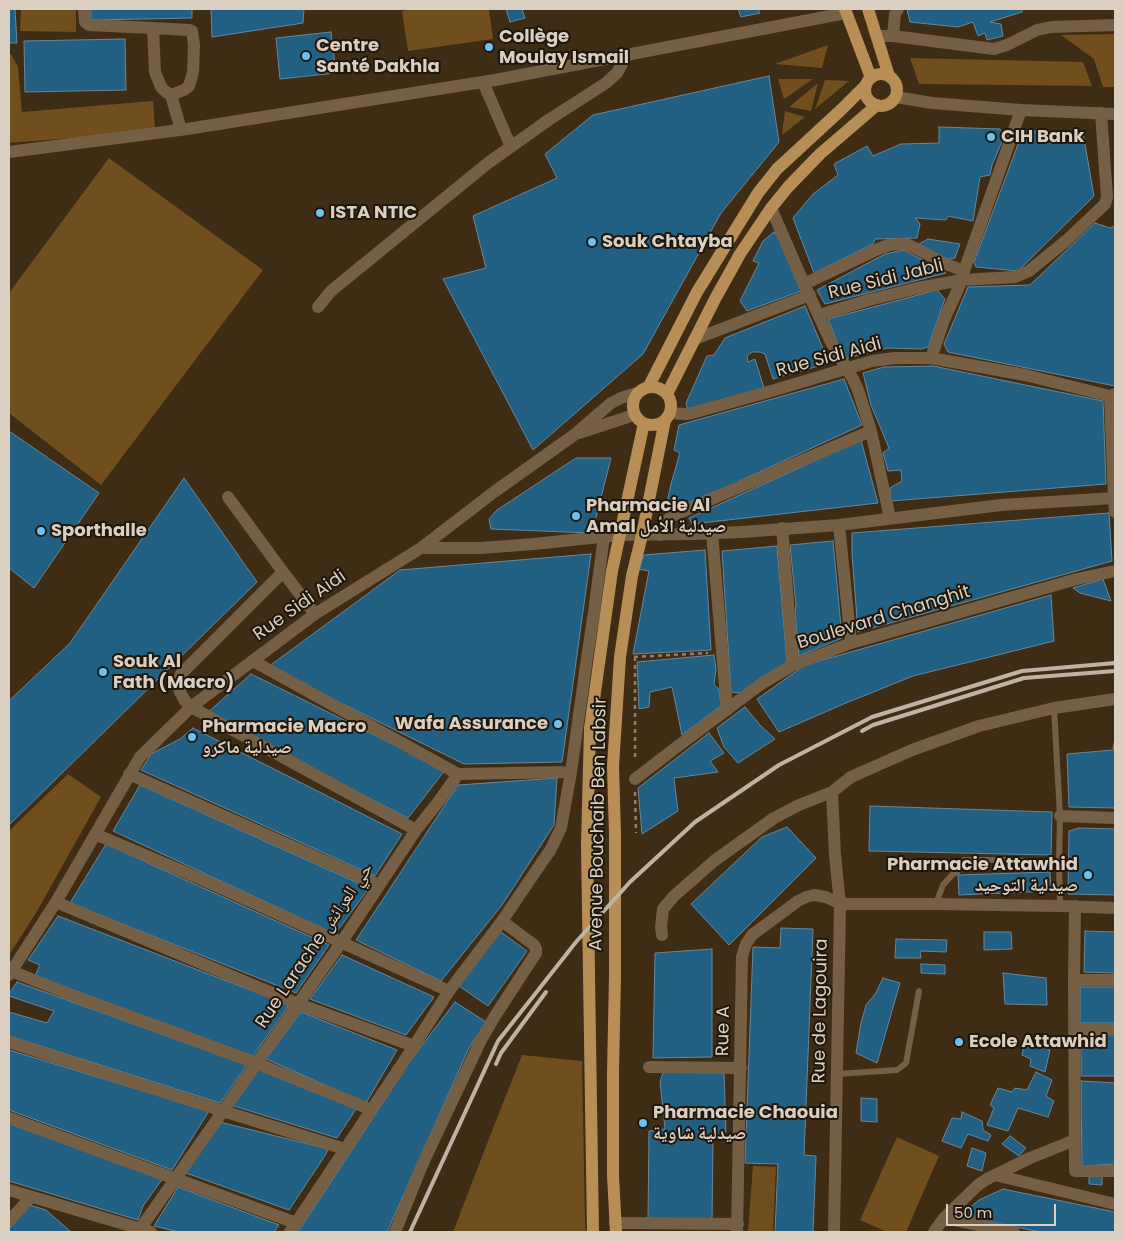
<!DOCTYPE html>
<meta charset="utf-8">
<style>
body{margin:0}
#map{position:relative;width:1124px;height:1241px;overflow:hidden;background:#3e2c14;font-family:Poppins,sans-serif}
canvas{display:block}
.frame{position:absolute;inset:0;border:10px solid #dbcfc1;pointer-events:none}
.scale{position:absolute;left:946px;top:1204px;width:110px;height:22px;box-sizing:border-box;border:2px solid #dbcfc1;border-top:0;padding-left:6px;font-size:15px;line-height:18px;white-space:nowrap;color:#dbcfc1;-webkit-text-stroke:4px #1f160c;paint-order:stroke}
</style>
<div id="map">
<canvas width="1124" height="1241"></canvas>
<div class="frame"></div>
<div class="scale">50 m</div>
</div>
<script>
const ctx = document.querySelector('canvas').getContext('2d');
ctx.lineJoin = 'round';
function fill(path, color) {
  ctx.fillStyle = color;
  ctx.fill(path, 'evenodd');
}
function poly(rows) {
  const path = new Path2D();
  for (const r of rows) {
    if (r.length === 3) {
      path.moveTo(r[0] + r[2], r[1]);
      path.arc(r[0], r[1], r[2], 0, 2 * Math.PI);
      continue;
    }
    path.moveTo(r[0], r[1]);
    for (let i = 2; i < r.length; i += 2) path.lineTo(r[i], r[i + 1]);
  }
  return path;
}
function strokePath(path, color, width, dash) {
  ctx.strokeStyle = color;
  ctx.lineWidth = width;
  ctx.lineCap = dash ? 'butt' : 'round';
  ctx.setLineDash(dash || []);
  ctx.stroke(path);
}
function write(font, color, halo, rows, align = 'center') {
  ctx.font = font + ' Poppins,"Noto Naskh Arabic",sans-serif';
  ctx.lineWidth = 4;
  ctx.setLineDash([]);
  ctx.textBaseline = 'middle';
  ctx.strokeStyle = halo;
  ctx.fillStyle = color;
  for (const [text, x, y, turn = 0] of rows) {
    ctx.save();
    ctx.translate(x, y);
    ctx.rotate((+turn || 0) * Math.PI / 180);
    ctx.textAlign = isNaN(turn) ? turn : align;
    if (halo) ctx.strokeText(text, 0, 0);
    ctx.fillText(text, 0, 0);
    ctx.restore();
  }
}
fill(poly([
 [21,9,76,9,76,32,20,31],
 [414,9,489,9,493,39,408,51,402,11],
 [1115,34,1115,87,1103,87,1094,59,1061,35],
 [828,45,822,68,775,64],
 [9,54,11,54,18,67,22,112,153,101,155,131,9,143],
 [910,58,1083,62,1092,86,919,84],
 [778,79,813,79,784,99],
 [825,80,849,81,815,109],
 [818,83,811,111,789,107],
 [785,111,805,117,782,135],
 [109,158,263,270,101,485,9,413,9,293],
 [68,774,101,797,36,913,9,955,9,831],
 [522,1055,582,1061,585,1223,586,1232,453,1232,490,1136],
 [897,1137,939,1156,906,1232,887,1232,860,1220],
 [753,1166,776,1167,773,1232,748,1232]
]), '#714e1e');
const building = poly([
 [9,9,15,9,17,43,9,43,9,9],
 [91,9,192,9,192,18,91,20,91,9],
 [211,9,304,9,303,23,212,37,211,9],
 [506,9,522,9,525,18,510,22,506,9],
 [738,9,758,9,760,13,741,17,738,9],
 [907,9,1022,9,1022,12,990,22,1001,24,1003,36,987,40,985,33,978,36,973,22,958,27,910,22,907,9],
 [331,32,336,73,280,79,276,38,331,32],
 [125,39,126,90,25,92,24,41,125,39],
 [769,76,779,142,721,213,643,354,533,450,443,279,486,268,473,216,557,178,545,154,593,115,769,76],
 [939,127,1000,129,1004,137,992,165,990,175,980,177,973,221,948,216,946,220,915,218,920,224,917,238,875,239,873,244,814,273,793,218,813,194,838,175,834,164,867,146,873,156,901,144,939,143,939,127],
 [1023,131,1083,133,1094,196,1018,271,976,267,974,262,1023,131],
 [1095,223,1110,228,1115,226,1115,386,948,352,944,344,968,287,1030,285,1095,223],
 [774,232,778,237,801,291,747,311,740,301,759,263,753,261,763,241,774,232],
 [928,239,960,244,955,258,943,260,919,244,928,239],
 [904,250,946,273,825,304,817,290,885,254,904,250],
 [937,290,945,299,928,347,921,349,887,348,844,359,828,319,937,290],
 [805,306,829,363,773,379,765,354,760,352,752,352,747,356,748,362,755,359,764,388,688,410,686,403,707,356,714,355,725,338,805,306],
 [933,366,1103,401,1106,484,891,501,890,488,902,481,901,470,888,471,883,453,889,448,871,405,863,373,884,367,933,366],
 [844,379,862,425,731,485,665,512,671,484,680,453,674,450,679,425,844,379],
 [9,431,99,493,34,588,9,568,9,431],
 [861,440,878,503,692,524,689,518,861,440],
 [576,458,611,458,592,533,491,529,489,519,497,510,576,458],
 [184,478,257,582,9,825,9,701,70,643,184,478],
 [1109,513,1112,561,858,632,852,554,852,533,1109,513],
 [833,541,842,638,799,656,795,613,796,605,790,545,833,541],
 [777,546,787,663,741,693,731,692,722,551,777,546],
 [705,550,711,650,633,654,649,571,638,569,644,555,705,550],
 [591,554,562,762,464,764,268,667,400,570,591,554],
 [1103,579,1111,601,1080,593,1073,588,1103,579],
 [1051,595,1054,641,913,676,846,703,779,732,757,699,805,665,1051,595],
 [714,655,716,669,714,685,719,689,721,706,682,735,672,687,650,692,649,707,639,709,637,662,714,655],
 [251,674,445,770,408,818,206,714,251,674],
 [745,707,760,725,775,739,738,763,724,747,717,728,745,707],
 [193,728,402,834,375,876,141,770,151,754,180,739,193,728],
 [709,733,724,753,710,761,718,772,674,778,678,811,642,834,638,788,709,733],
 [1115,738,1115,808,1069,807,1067,754,1113,750,1115,738],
 [557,778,554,825,502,905,441,981,356,940,458,785,557,778],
 [140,785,369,888,335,934,113,831,140,785],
 [870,806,1052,812,1051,855,869,851,870,806],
 [787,827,816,858,729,945,691,904,762,837,787,827],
 [1079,828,1115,829,1115,895,1068,894,1069,831,1079,828],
 [106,844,329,945,296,993,70,903,106,844],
 [1050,872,1051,891,959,895,958,875,1050,872],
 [58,916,289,1005,253,1056,35,976,40,965,28,960,58,916],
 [781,928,813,929,804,1155,816,1156,813,1232,775,1232,778,1164,745,1163,753,947,780,948,781,928],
 [498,930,527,951,488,1006,459,986,498,930],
 [1085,931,1115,932,1115,973,1084,972,1085,931],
 [984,932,1011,932,1012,949,984,950,984,932],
 [896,939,947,940,946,952,920,951,921,958,895,958,896,939],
 [712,949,712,1057,653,1058,655,953,712,949],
 [342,955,434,997,406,1035,310,999,342,955],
 [921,964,945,965,945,974,921,973,921,964],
 [1003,973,1046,978,1047,1005,1005,1004,1003,973],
 [883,978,900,983,877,1063,856,1053,861,1023,866,1005,876,993,883,978],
 [17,982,247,1065,220,1103,9,1036,9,1012,47,1023,54,1011,9,996,9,994,17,982],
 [1080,987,1115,987,1115,1023,1080,1023,1080,987],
 [455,1002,486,1022,469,1048,387,1232,298,1232,411,1060,455,1002],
 [301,1012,397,1050,366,1103,266,1059,301,1012],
 [1081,1034,1115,1035,1115,1076,1081,1076,1081,1034],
 [1025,1041,1050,1050,1045,1072,1030,1066,1031,1059,1022,1055,1025,1041],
 [9,1050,209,1111,172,1170,9,1110,9,1050],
 [257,1069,356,1109,337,1138,231,1105,257,1069],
 [664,1070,724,1072,726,1132,713,1134,712,1221,648,1220,649,1131,665,1129,660,1082,664,1070],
 [1036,1072,1052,1080,1046,1096,1054,1101,1048,1117,1018,1108,1008,1131,987,1125,994,1108,990,1105,998,1088,1012,1092,1015,1088,1027,1090,1036,1072],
 [1081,1081,1115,1083,1115,1164,1082,1166,1081,1081],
 [861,1098,877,1099,877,1122,861,1121,861,1098],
 [962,1112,982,1121,983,1130,991,1135,988,1141,968,1134,961,1148,942,1141,952,1118,961,1119,962,1112],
 [220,1122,328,1149,326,1154,289,1210,186,1173,220,1122],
 [9,1123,163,1178,143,1206,138,1220,9,1181,9,1123],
 [1010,1136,1026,1148,1019,1156,1002,1144,1010,1136],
 [972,1148,986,1153,982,1171,967,1166,972,1148],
 [1089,1174,1102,1175,1102,1185,1089,1184,1089,1174],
 [178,1187,279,1225,274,1232,179,1232,154,1226,178,1187],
 [1003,1189,1115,1212,1115,1232,1041,1232,960,1216,979,1200,1003,1189],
 [29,1205,46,1210,71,1232,9,1232,9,1229,29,1205]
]);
fill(building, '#216082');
strokePath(building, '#68879b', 1);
strokePath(poly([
 [634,657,708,653],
 [635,657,635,761],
 [635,792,636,833]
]), '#8f816e', 2.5, [4, 4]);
strokePath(poly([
 [1054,708,1060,816,1059,863,1060,906],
 [936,904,943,885,952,875,957,872,960,869,962,861,964,860,1012,860,1059,863],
 [837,1074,897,1070,906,1063,919,991]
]), '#756046', 6);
strokePath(poly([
 [84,9,85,22,89,25,153,28,155,72,161,87,166,92,171,95,181,130],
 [153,28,189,30,192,31,194,45,193,72,189,86,184,90,171,95],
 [877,36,893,36,994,49,1007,45,1037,30,1051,27,1115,25],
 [893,36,895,14,898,9],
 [483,82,511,147],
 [896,97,932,103,1021,110,1115,114],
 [9,152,187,129,495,80,846,13],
 [771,208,804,284,831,342,853,379,858,390,871,431,890,518],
 [804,284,878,249,889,245,898,244,909,245,946,264,964,271],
 [318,307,331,291,488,163,550,119,606,83,617,73,627,55],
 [819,315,869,300,918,288,962,280,1015,277,1029,271,1067,240,1105,204,1107,197,1101,113],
 [695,339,810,295],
 [931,358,944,320,962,280,964,271,1021,110],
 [1110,396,1114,498,1115,512],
 [670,413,686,414,692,413,768,392,872,361,895,358,931,358,1025,375,1110,396,1115,394],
 [579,433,634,415],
 [228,497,283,572,315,614],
 [839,525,851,643],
 [782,528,793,665],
 [712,533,727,710],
 [660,535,665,522,672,516,871,431],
 [421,548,481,548,534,544,619,535,693,534,742,532,839,525,1001,505,1115,498],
 [283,572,181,674,178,683,180,692,185,701,191,707,416,830],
 [253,661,458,774,571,772],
 [129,774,379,885],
 [635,779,678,746,761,684,793,665,851,643,1077,579,1115,571],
 [832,792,835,855,840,904,834,1232],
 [1060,816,1115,818],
 [95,834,201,879,449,991],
 [56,902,298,1004,414,1046],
 [1075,906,1074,980,1075,1171,1115,1171],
 [662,935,661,927,663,909,674,896,714,861,774,818,799,805,832,792,851,777,912,750,979,726,1054,708,1115,699],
 [11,971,82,999,256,1063,372,1110],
 [9,975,56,902,140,757,191,707,315,614,421,548,494,492,574,435,611,403,621,398,637,393],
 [1074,980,1115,980],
 [1074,1029,1115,1029],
 [9,1042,223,1111,345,1149],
 [649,1067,741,1068],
 [9,1118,296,1223],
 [995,1175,1115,1204],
 [9,1190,151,1232],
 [944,1218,1014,1232],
 [9,1221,31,1197],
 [615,1223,738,1224],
 [138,1232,341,943,416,830,439,801,458,774],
 [290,1232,414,1046,449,991,502,921,540,865,551,849,561,828,571,772,587,658,594,612,604,536],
 [395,1232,423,1163,481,1040,495,1016,536,953,536,949,534,945,502,921],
 [737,1232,742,957,746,944,752,935,798,901,806,897,814,895,826,897,840,904,935,904,1060,906,1115,908],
 [934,1232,944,1218,978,1185,987,1179,1030,1158,1075,1140]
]), '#756046', 12);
strokePath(poly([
 [845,9,871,78],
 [868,9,889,76],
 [881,90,16],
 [649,386,697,292,758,193,777,169,842,109,866,85],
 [652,406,19],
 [667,394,715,299,740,254,771,208,789,186,820,154,877,105],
 [593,1232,587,845,590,728,612,571,644,423],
 [616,1232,613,1176,613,1073,615,976,615,834,613,766,620,657,632,576,642,535,665,420]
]), '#b88e57', 12);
strokePath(poly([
 [862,731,873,725,1024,678,1115,671],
 [496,1064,501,1053,546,992],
 [410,1232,498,1041,576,942,630,882,695,822,779,765,872,717,1022,671,1115,663]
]), '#bfb2a3', 4);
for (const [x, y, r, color] of [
 [489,47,5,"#6ec2f3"],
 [306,56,5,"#6ec2f3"],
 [991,137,5,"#6ec2f3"],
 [320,213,5,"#6ec2f3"],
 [592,242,5,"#6ec2f3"],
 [576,516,5,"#6ec2f3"],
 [41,531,5,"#6ec2f3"],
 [103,672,5,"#6ec2f3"],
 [558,724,5,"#6ec2f3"],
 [192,737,5,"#6ec2f3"],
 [1088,875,5,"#6ec2f3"],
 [959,1042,5,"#6ec2f3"],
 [643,1123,5,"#6ec2f3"]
]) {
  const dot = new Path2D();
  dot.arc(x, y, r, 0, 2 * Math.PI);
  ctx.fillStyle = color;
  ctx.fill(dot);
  strokePath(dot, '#1f160c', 2);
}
write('bold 18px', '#dbcfc1', '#1f160c', [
 ["Collège",499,37],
 ["Moulay Ismail",499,58],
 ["Centre",316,46],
 ["Santé Dakhla",316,67],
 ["CIH Bank",1001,137],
 ["ISTA NTIC",330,213],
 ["Souk Chtayba",602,242],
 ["Pharmacie Al",586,506],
 ["Amal صيدلية الأمل",586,527],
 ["Sporthalle",51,531],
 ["Souk Al",113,662],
 ["Fath (Macro)",113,683],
 ["Wafa Assurance",548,724,"right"],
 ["Pharmacie Macro",202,727],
 ["صيدلية ماكرو",202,748],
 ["Pharmacie Attawhid",1078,865,"right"],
 ["صيدلية التوحيد",1078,886,"right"],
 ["Ecole Attawhid",969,1042],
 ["Pharmacie Chaouia",653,1113],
 ["صيدلية شاوية",653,1134]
], 'left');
write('18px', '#dbcfc1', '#1f160c', [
 ["Rue Sidi Jabli",886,280,-14],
 ["Rue Sidi Aidi",829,358,-15],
 ["Rue Sidi Aidi",300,606,-35],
 ["Boulevard Changhit",884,618,-17],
 ["Avenue Bouchaib Ben Labsir",599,824,-89],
 ["Rue Larache حي العرائش",315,946,-56],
 ["Rue de Lagouira",821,1011,-89],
 ["Rue A",724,1031,-89]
]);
</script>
